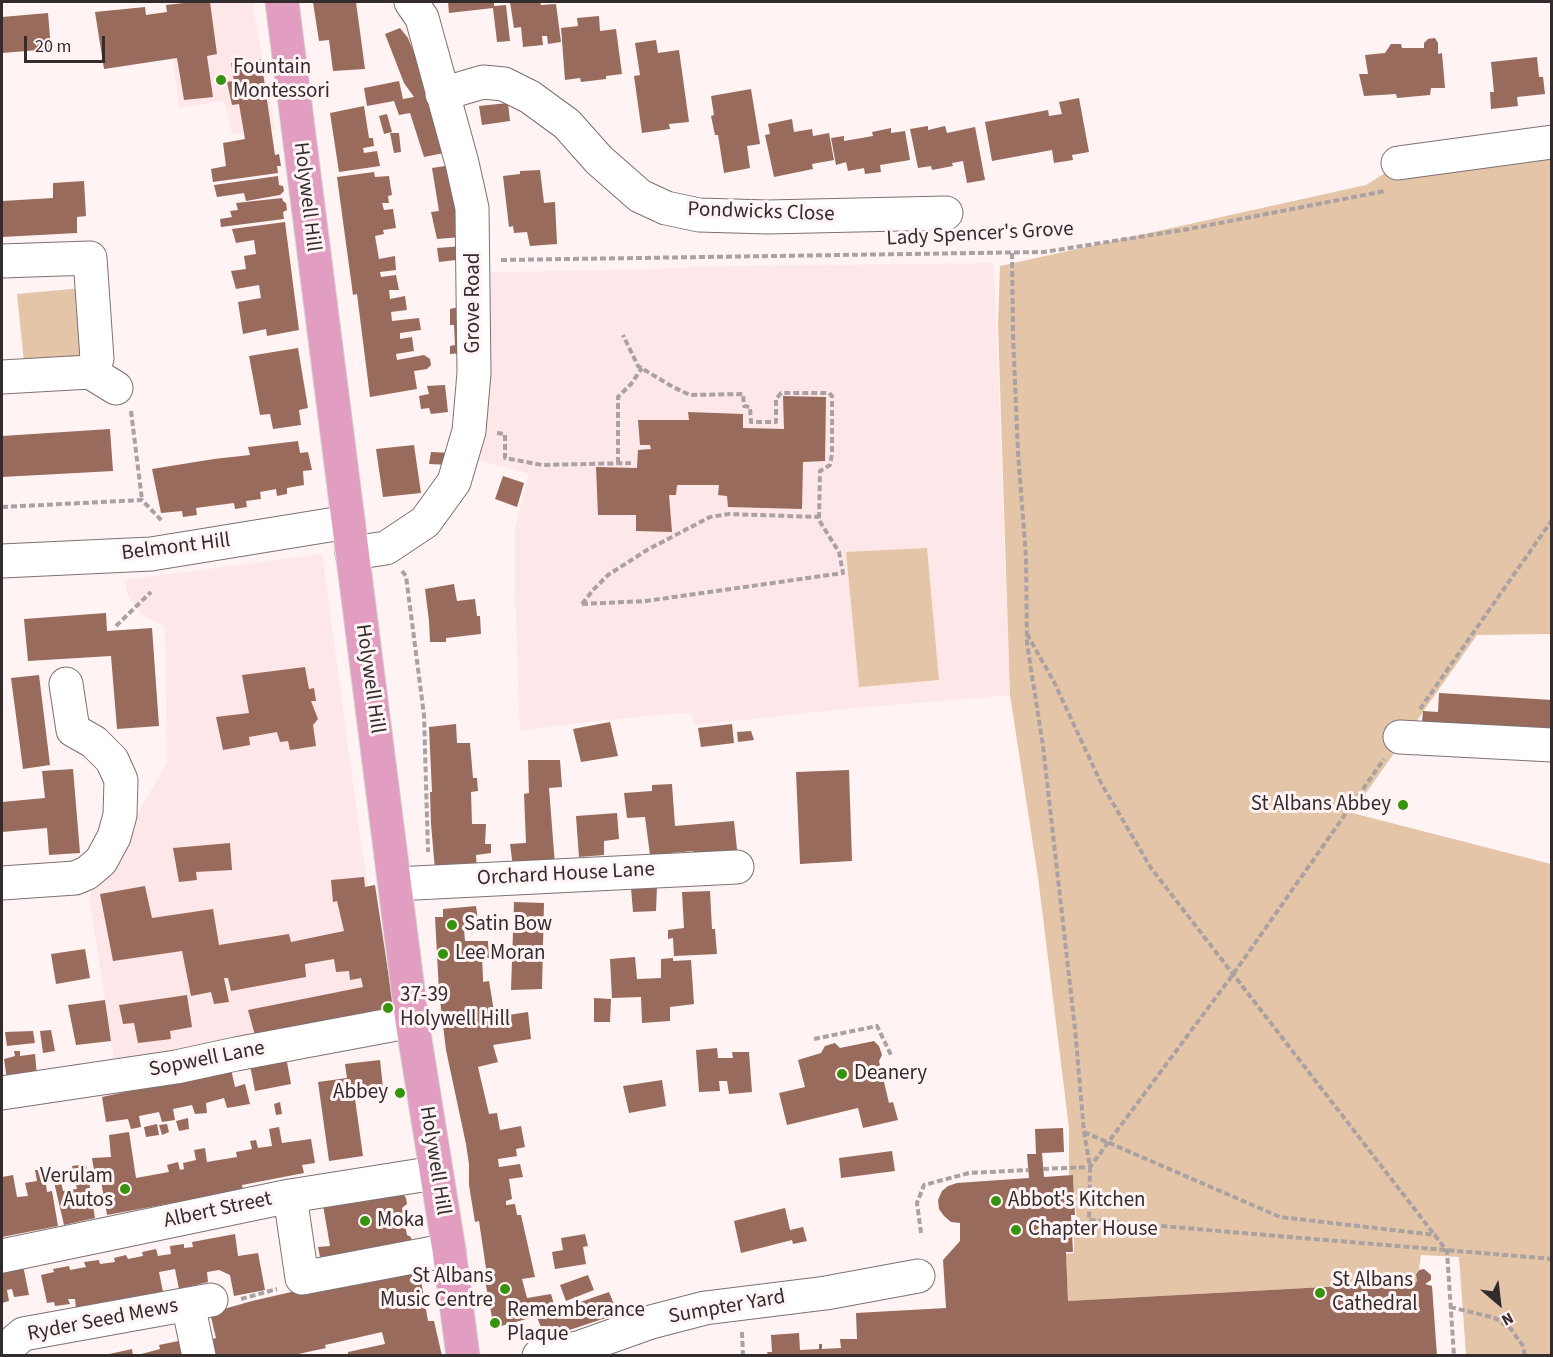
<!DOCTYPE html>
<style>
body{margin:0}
#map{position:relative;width:1553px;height:1357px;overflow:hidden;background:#fff3f4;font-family:"Source Sans 3",sans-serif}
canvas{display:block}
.frame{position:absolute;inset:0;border:3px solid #322c2d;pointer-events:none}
.north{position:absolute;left:1469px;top:1273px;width:60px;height:60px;-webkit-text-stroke:4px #fff3f4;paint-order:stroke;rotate:152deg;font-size:16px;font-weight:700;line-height:24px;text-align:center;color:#322c2d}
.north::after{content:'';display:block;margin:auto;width:21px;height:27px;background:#322c2d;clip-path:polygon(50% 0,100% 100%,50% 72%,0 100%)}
.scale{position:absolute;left:24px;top:36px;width:81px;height:27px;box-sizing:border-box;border:3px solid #322c2d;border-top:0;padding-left:8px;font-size:18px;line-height:21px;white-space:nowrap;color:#322c2d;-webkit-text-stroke:4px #fff3f4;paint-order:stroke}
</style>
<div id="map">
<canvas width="1553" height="1357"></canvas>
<div class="frame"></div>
<div class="north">N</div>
<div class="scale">20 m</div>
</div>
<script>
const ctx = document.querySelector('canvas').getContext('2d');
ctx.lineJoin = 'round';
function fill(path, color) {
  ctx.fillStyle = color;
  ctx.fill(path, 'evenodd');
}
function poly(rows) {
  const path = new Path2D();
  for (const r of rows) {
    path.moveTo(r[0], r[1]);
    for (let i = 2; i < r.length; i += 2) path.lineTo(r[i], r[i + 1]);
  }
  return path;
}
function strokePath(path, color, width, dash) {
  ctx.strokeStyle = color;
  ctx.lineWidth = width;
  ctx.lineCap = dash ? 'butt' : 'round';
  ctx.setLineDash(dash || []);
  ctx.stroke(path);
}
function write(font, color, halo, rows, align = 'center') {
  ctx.font = font + ' "Source Sans 3",sans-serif';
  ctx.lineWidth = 6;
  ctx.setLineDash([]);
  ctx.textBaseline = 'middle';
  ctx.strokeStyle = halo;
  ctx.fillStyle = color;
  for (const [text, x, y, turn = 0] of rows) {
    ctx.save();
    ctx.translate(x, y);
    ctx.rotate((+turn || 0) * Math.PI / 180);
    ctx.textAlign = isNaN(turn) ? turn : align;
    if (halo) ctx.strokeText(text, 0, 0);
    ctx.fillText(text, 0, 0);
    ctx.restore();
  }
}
fill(poly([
 [189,2,252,2,275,129,244,131,242,135,232,133,224,101,179,108,166,5],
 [994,263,1010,695,844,709,695,725,692,714,679,713,568,724,520,731,515,592,515,529,529,474,477,460,489,272,628,270,730,266],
 [322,554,363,857,389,1007,115,1063,89,896,167,763,165,627,143,616,128,596,125,580]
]), '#fee7e8');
fill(poly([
 [1551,146,1551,634,1477,635,1352,813,1551,864,1551,1355,1466,1355,1459,1257,1421,1255,1419,1269,1416,1273,1417,1282,1068,1301,1066,1254,1074,1253,1074,1222,1077,1221,1073,1176,1069,1175,1069,1128,1038,877,1010,695,998,324,1000,266,1366,185,1393,168],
 [82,288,88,356,24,362,17,294],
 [927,548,939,680,859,687,846,552]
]), '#e5c5a7');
fill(poly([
 [193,2,210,2,217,54,207,56,213,97,184,100,177,58,104,69,95,12,145,7,146,15,167,12,166,5],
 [313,2,356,2,365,69,333,71,329,40,319,41],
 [448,2,494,2,494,6,506,5,510,41,497,42,493,8,449,13],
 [510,2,540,2,541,5,556,4,561,42,548,44,547,36,542,36,543,45,523,47,521,27,514,28],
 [48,13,51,49,2,53,2,17],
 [599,16,600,31,616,29,622,74,606,76,606,79,581,82,580,78,565,80,561,28,578,26,577,18],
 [400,28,408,38,431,94,449,152,424,157,410,113,399,115,394,101,367,106,364,88,399,81,403,99,414,97,404,83,385,34],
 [1435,38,1438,43,1438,54,1442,53,1445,88,1431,88,1430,95,1397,98,1396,94,1364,96,1359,74,1368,74,1365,55,1385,53,1391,44,1401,44,1402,48,1424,48,1424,43,1428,39],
 [656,40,658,53,679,50,689,122,669,124,670,129,642,133,634,76,640,75,635,43],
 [1537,57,1539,77,1543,77,1545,94,1517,97,1518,106,1491,109,1490,92,1494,92,1491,62],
 [261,59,275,155,279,154,281,166,277,166,278,173,213,182,211,169,226,166,223,143,245,139,239,104,232,105,227,82,234,81,231,63],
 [751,89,760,144,747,146,750,168,724,173,718,135,715,135,711,116,714,115,711,96],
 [1079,98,1089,152,1072,155,1073,160,1054,163,1052,150,992,161,985,122,1048,110,1049,116,1062,114,1059,102],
 [508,103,510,121,482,125,479,106],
 [364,106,369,138,373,138,374,146,363,148,364,153,377,151,380,166,339,172,330,113],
 [387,114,392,132,384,134,379,116],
 [792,119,794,132,812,129,813,136,829,133,834,160,812,164,813,169,774,177,765,135,770,134,768,124],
 [928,126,928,130,945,126,947,133,975,127,985,180,967,183,963,161,952,163,953,166,932,170,931,166,918,168,910,129],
 [891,128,891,133,905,131,910,160,880,165,881,172,865,174,864,168,848,171,846,162,836,165,831,138,844,136,844,141,873,136,872,132],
 [390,133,399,133,401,152,394,153],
 [452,165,462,237,437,239,431,212,439,211,432,168],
 [540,170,544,203,555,202,557,244,530,246,527,232,514,233,513,226,509,227,503,176,520,174,520,171],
 [374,172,375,177,389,176,392,195,388,196,389,203,382,203,384,210,393,209,396,228,383,230,384,234,375,236,379,259,395,256,396,270,380,272,381,277,396,275,399,290,389,290,390,299,405,296,407,310,391,312,392,321,419,318,421,330,400,333,400,339,412,337,414,351,396,354,397,360,424,355,430,359,431,365,427,369,414,371,417,389,370,397,357,294,353,295,337,177],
 [278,176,279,185,283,186,284,191,280,195,246,201,244,193,217,197,214,185],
 [84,181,86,216,77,217,77,233,2,237,2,201,53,198,53,183],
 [282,198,283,201,286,203,287,210,283,212,284,219,221,227,220,219,232,217,230,211,238,210,236,203],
 [285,222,299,330,267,336,266,329,243,334,238,302,261,298,259,285,236,289,231,271,246,269,244,256,256,254,254,240,236,243,232,229],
 [463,246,464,259,439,262,437,248],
 [463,306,463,353,450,354,450,346,455,345,454,325,450,325,450,309],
 [298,348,308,408,299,410,301,425,273,429,270,414,260,415,249,356],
 [445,385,448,412,431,414,429,408,421,409,419,396,429,394,427,386],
 [783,396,826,397,825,461,803,462,802,509,728,507,727,496,718,495,719,485,677,485,676,495,669,495,672,532,636,531,636,515,598,515,596,467,637,468,638,450,651,449,650,445,640,445,638,420,689,420,688,412,743,414,743,428,784,429],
 [110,429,113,471,2,477,2,436],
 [298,441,300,453,308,452,312,470,303,471,304,485,287,488,287,494,277,496,276,489,260,492,261,499,246,501,247,507,235,509,234,503,203,507,196,508,197,515,183,517,182,511,161,513,152,469,214,459,250,455,248,447],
 [414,445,421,493,383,497,376,449],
 [431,452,451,453,450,465,429,464],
 [503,476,524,483,517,507,495,499],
 [454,584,457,601,475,599,477,616,480,616,481,634,446,638,446,642,430,642,429,621,425,589],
 [106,613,107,631,152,628,159,726,117,729,111,656,28,661,24,619],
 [305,667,309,689,314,688,316,701,311,701,318,719,313,725,316,746,290,750,288,741,280,742,277,732,249,737,250,745,223,750,216,717,249,713,242,675],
 [39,675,50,765,23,769,11,678],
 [1439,693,1552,700,1552,730,1422,722,1423,711,1438,712],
 [610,722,618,756,581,762,573,729],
 [456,724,457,743,470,743,473,778,477,778,478,791,471,792,472,824,486,824,485,844,491,844,491,853,476,855,477,869,435,870,431,824,430,792,432,792,429,727],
 [732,724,734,743,701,747,698,728],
 [751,731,754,740,738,742,737,732],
 [528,760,560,760,562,787,549,788,555,865,513,867,510,844,526,843,524,794,529,793],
 [73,769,80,853,49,855,47,828,2,832,2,802,45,798,42,771],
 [849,770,852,861,800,864,796,772],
 [672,784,675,826,734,821,738,858,694,860,693,851,650,855,645,817,627,818,624,793,652,791,652,785],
 [617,813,619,839,604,841,604,855,579,857,576,816],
 [230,843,232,870,196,872,197,880,179,882,173,848],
 [364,877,365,887,375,885,394,1011,256,1039,248,1010,363,987,361,978,350,980,349,971,336,972,334,959,305,964,306,977,231,991,228,978,224,978,229,1002,214,1004,211,992,191,996,182,951,113,961,100,894,145,886,152,918,213,909,219,945,289,934,291,942,344,931,337,901,333,902,331,880],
 [657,886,656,911,633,912,631,888],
 [710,891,712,929,715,929,717,954,674,956,673,938,668,939,668,930,684,928,682,892],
 [514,902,544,903,542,989,511,990],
 [476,906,479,928,464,929,465,941,488,941,489,958,482,958,483,978,483,982,489,981,495,1017,528,1012,531,1039,493,1045,498,1062,478,1067,489,1114,497,1113,500,1130,521,1126,525,1147,516,1149,517,1156,498,1159,499,1167,520,1164,523,1177,509,1179,512,1199,506,1201,506,1205,515,1204,517,1215,521,1215,535,1277,522,1279,527,1298,551,1294,554,1304,528,1309,530,1318,494,1328,484,1275,487,1275,479,1221,475,1222,469,1185,469,1164,466,1144,446,1050,439,992,435,917,443,917,443,909],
 [85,949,90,978,56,984,51,954],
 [635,957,637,979,661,978,661,959,673,958,673,961,691,960,694,1004,670,1007,670,1021,642,1023,641,997,612,998,610,959],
 [187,995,192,1027,170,1031,171,1039,138,1043,134,1023,123,1024,119,1005],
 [594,998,611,999,610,1022,594,1022],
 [105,1000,111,1041,76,1045,68,1005],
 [51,1030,55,1051,43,1053,40,1031],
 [33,1031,35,1043,7,1046,5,1032],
 [874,1041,879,1046,882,1055,879,1061,889,1103,893,1102,898,1120,863,1128,858,1108,787,1125,779,1093,805,1087,798,1060,821,1053,825,1046,835,1043,840,1048],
 [717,1048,718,1058,733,1058,732,1052,749,1052,752,1092,729,1094,727,1081,719,1081,720,1091,699,1092,696,1050],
 [14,1051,20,1051,20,1056,35,1054,37,1076,7,1080,4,1059,15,1056],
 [286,1057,291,1084,255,1091,250,1065],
 [380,1060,384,1097,355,1099,363,1156,329,1161,318,1082,347,1078,345,1064],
 [231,1069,235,1087,245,1084,250,1104,227,1108,224,1098,206,1103,207,1113,195,1114,192,1105,173,1109,175,1120,162,1122,159,1112,139,1116,141,1127,131,1129,128,1119,106,1122,102,1097],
 [662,1080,666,1106,629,1113,623,1086],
 [280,1102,282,1114,276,1115,274,1104],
 [188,1118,189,1129,179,1131,176,1121],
 [157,1124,159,1135,146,1137,144,1127],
 [167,1124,169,1132,162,1135,159,1125],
 [279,1127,282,1143,311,1139,315,1163,302,1165,304,1173,242,1185,243,1190,107,1215,101,1181,96,1182,92,1158,111,1157,109,1135,129,1132,136,1178,169,1172,167,1165,178,1162,180,1170,184,1169,183,1163,196,1160,194,1150,205,1148,207,1162,237,1157,236,1152,252,1149,250,1141,256,1140,258,1148,272,1146,269,1129],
 [1063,1128,1064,1152,1042,1153,1044,1177,1073,1175,1075,1215,1071,1215,1073,1252,1066,1252,1068,1301,1417,1282,1416,1274,1419,1270,1424,1269,1431,1275,1431,1280,1425,1284,1432,1286,1437,1356,768,1355,767,1352,772,1352,771,1335,799,1333,800,1350,819,1349,819,1344,822,1344,822,1349,841,1348,840,1339,857,1339,856,1313,946,1308,943,1260,960,1241,960,1223,951,1222,944,1216,939,1209,938,1200,942,1191,948,1186,957,1183,1029,1178,1027,1154,1036,1154,1035,1129],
 [892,1151,895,1171,841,1178,839,1158],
 [86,1164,95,1218,64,1225,54,1182,61,1181,63,1191,77,1189,72,1166],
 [35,1170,44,1170,47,1192,52,1191,58,1226,2,1237,2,1177,13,1175,17,1197,28,1196,25,1183,37,1181],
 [402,1193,406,1198,407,1204,402,1208,407,1235,411,1237,412,1245,332,1261,331,1256,320,1257,318,1247,330,1246,323,1205],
 [785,1208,790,1230,803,1227,807,1241,793,1244,792,1240,741,1253,734,1221],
 [235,1234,238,1256,258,1253,265,1290,234,1296,230,1275,219,1270,207,1272,208,1282,179,1289,175,1269,159,1272,163,1292,76,1308,75,1299,68,1299,70,1304,55,1306,54,1302,47,1303,41,1275,54,1272,53,1269,69,1266,70,1270,86,1267,84,1262,99,1260,100,1264,115,1262,114,1258,126,1255,128,1259,143,1256,142,1252,156,1249,158,1256,171,1254,170,1246,184,1244,184,1248,193,1247,192,1242],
 [585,1234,588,1246,583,1247,586,1264,555,1269,552,1252,563,1250,561,1238],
 [22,1260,29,1295,14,1297,12,1289,7,1290,9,1301,2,1303,2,1271],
 [418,1263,428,1321,434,1321,442,1356,348,1356,348,1352,385,1344,382,1332,325,1345,326,1348,289,1356,209,1356,206,1341,216,1338,210,1313,252,1301],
 [588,1275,594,1290,566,1301,560,1285],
 [609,1292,618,1314,545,1338,537,1317],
 [188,1339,191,1356,134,1356,160,1349,159,1345],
 [132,1349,133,1356,105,1356,105,1355]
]), '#996b5c');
const minor = poly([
 [442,94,483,82,504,84,530,97,567,124,599,160,640,196,666,208,699,215,768,217,946,213],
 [1398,163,1552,142],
 [2,261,90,258,97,359,90,372,2,377],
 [90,372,116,388],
 [352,553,386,548,425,522,454,482,469,431,474,373,472,208,462,163,422,18,411,2],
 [2,561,151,554,348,522],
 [1400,737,1552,745],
 [2,883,75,878,87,873,101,861,114,837,120,815,121,780,112,760,94,742,73,730,66,684],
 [395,884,737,867],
 [2,1093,176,1067,236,1054,412,1021],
 [290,1196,302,1278,449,1250],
 [2,1256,290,1196,435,1173],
 [188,1304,199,1356],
 [3,1356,6,1349,23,1334,211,1300],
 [539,1356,578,1348,651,1322,705,1308,826,1293,918,1276]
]);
const major = poly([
 [282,2,412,1021,449,1250,463,1356]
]);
strokePath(minor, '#7d7172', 35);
strokePath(major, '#d6d5d5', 35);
strokePath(poly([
 [1012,253,1013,335,1018,453,1026,557,1027,643,1043,746,1075,1029,1084,1132,1090,1167,1089,1220,1552,1259],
 [501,260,1044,252,1189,229,1385,191],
 [131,411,142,500],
 [497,433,505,434,505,458,542,465,631,463],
 [618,463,618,397,631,384,642,368],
 [2,507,142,500,163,522],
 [402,571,406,576,424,715,428,852],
 [582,604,646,601,843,573,839,552,819,520,820,471,830,465,832,454,832,396,829,393,781,393,776,399,776,422,751,422,750,407,744,406,743,394,690,395,673,387,638,366,623,335],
 [582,604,593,590,608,575,647,550,710,517,729,514,819,517],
 [116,626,151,592],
 [1027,634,1054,682,1101,783,1151,868,1447,1251,1454,1356],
 [1420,709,1552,520],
 [814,1039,877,1026,892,1057],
 [1084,1132,1280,1217,1436,1235],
 [1043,1169,1090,1167,1234,973,1384,759],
 [921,1233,917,1203,924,1185,969,1173,1029,1170],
 [241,1299,277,1289],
 [1450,1307,1495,1318,1511,1329,1523,1346,1525,1356],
 [742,1332,743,1356]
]), '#aaa1a2', 4, [6, 3]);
strokePath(minor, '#fff', 33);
strokePath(major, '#e19ec1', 33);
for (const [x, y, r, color] of [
 [221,80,6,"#36930d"],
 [1403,805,6,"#36930d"],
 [452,925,6,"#36930d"],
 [443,954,6,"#36930d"],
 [388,1008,6,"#36930d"],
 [842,1074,6,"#36930d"],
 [400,1093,6,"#36930d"],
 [125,1189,6,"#36930d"],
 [996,1201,6,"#36930d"],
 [365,1221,6,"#36930d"],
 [1016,1230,6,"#36930d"],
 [505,1289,6,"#36930d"],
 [1320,1293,6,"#36930d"],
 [495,1323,6,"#36930d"]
]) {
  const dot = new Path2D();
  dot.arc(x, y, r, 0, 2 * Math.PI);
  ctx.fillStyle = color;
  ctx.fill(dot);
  strokePath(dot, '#fff3f4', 2);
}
write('21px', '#322c2d', '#fff3f4', [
 ["Fountain",233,68],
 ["Montessori",233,92],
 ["St Albans Abbey",1391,805,"right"],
 ["Satin Bow",464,925],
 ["Lee Moran",455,954],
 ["37-39",400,996],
 ["Holywell Hill",400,1020],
 ["Deanery",854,1074],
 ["Abbey",388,1093,"right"],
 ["Verulam",113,1177,"right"],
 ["Autos",113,1201,"right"],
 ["Abbot's Kitchen",1008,1201],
 ["Moka",377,1221],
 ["Chapter House",1028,1230],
 ["St Albans",493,1277,"right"],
 ["Music Centre",493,1301,"right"],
 ["St Albans",1332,1281],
 ["Cathedral",1332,1305],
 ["Rememberance",507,1311],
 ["Plaque",507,1335]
], 'left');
write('21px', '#322c2d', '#fff3f4', [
 ["Holywell Hill",306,197,83],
 ["Pondwicks Close",761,213,2],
 ["Lady Spencer's Grove",980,235,-3],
 ["Grove Road",474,303,-90],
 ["Belmont Hill",176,548,-7],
 ["Holywell Hill",369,679,82],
 ["Orchard House Lane",566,875,-3],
 ["Sopwell Lane",207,1060,-11],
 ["Holywell Hill",434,1161,81],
 ["Albert Street",218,1211,-12],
 ["Sumpter Yard",727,1308,-10],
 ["Ryder Seed Mews",103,1321,-11]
]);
</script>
